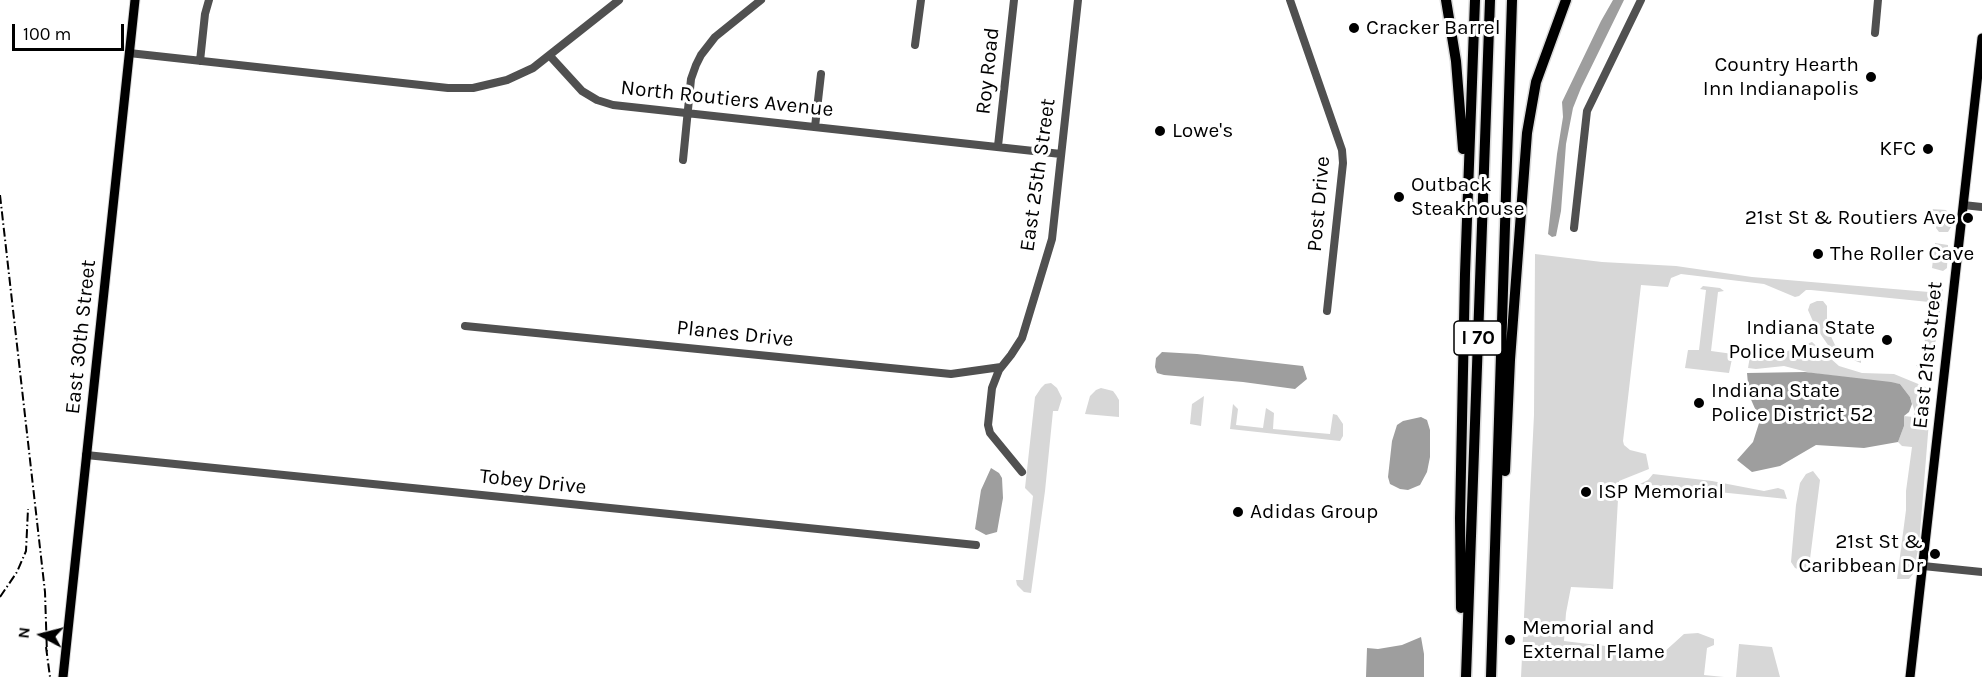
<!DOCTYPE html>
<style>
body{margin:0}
#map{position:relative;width:1982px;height:677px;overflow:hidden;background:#fff;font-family:Karla,sans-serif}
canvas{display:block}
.north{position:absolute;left:12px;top:605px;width:60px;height:60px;-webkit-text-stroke:4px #fff;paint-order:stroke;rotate:277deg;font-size:16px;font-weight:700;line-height:24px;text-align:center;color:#000}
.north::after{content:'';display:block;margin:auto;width:21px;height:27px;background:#000;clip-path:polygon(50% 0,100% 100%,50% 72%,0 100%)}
.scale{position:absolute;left:12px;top:24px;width:112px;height:27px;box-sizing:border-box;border:3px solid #000;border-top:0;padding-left:8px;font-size:18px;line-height:21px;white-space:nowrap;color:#000;-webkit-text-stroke:4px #fff;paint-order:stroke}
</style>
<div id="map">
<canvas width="1982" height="677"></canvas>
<div class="north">N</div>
<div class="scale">100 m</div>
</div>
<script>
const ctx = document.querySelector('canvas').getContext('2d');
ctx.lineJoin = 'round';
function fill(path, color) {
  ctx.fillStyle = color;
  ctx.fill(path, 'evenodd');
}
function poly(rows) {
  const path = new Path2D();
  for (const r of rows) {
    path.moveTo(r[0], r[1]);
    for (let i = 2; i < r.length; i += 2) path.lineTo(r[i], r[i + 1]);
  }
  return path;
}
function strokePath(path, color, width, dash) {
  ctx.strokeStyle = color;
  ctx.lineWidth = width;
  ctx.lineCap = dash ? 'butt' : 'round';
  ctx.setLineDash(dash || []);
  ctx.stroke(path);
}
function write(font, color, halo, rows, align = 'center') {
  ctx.font = font + ' Karla,sans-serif';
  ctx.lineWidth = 6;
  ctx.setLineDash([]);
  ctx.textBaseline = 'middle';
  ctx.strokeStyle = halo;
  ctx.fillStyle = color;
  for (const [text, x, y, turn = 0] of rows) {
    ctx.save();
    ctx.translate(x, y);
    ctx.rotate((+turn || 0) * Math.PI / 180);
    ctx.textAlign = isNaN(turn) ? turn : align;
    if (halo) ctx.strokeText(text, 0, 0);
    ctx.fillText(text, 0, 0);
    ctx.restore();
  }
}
fill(poly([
 [1932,209,1946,210,1951,217,1951,227,1948,232,1939,232,1936,228,1938,217],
 [1935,243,1948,245,1947,268,1943,271,1932,268],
 [1535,254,1602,262,1676,266,1752,277,1929,292,1930,283,1940,282,1943,291,1933,358,1928,366,1919,369,1916,365,1922,365,1929,302,1811,290,1806,290,1799,296,1795,297,1764,284,1681,274,1671,278,1668,287,1641,285,1623,441,1624,445,1630,450,1646,454,1649,469,1619,481,1613,589,1571,587,1566,613,1564,641,1663,653,1684,634,1698,633,1714,639,1714,645,1707,648,1704,675,1724,677,1521,677,1534,415],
 [1703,286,1720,288,1724,291,1718,292,1711,351,1733,354,1729,373,1685,368,1688,350,1699,350,1706,290,1700,289],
 [1817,301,1823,301,1827,306,1827,328,1835,345,1861,360,1861,363,1845,357,1828,345,1815,326,1808,310,1810,304],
 [1812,342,1839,366,1862,373,1894,374,1928,388,1930,409,1919,545,1913,574,1909,579,1897,579,1906,510,1906,491,1912,447,1902,446,1898,442,1904,426,1904,416,1913,417,1915,412,1910,397,1900,384,1811,373,1784,366,1756,369,1748,368,1750,356,1777,355],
 [1051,383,1057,388,1062,398,1058,411,1053,411,1045,491,1031,593,1024,592,1017,585,1016,580,1023,580,1033,496,1025,488,1035,397,1041,388,1045,384],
 [1101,388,1113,391,1116,395,1119,400,1119,417,1085,414,1090,396,1096,390],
 [1204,396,1201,426,1190,424,1192,404],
 [1233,404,1238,409,1236,425,1263,428,1266,408,1274,413,1273,429,1330,434,1333,414,1337,415,1343,424,1343,436,1340,441,1230,429],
 [1813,471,1820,480,1809,567,1806,571,1801,570,1795,568,1791,562,1796,505,1800,483,1806,474],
 [1653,474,1712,481,1764,491,1778,488,1784,490,1787,499,1640,484,1648,480],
 [1739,644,1772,647,1780,677,1736,677]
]), '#d7d7d7');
fill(poly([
 [1613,0,1624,0,1581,88,1573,108,1566,144,1561,211,1556,236,1552,237,1548,234,1557,154,1563,117,1562,102,1601,21],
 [1162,352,1197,354,1303,366,1307,379,1295,389,1243,382,1164,375,1157,373,1155,367,1156,358],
 [1805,372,1891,382,1900,384,1910,397,1912,404,1909,412,1904,416,1904,426,1898,442,1864,448,1816,445,1780,466,1752,472,1737,460,1753,442,1760,420,1749,395,1747,373],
 [1421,417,1427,420,1430,430,1430,457,1427,472,1420,485,1408,490,1400,489,1390,484,1388,477,1392,441,1397,425,1403,421],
 [991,468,999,473,1002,478,1003,498,997,532,986,535,975,529,981,490],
 [1421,637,1424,654,1424,677,1366,677,1367,648,1378,649,1402,645]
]), '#9e9e9e');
const major = poly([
 [63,677,135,0],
 [1910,677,1982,38]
]);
const highway = poly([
 [1446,0,1456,61,1463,149],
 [1505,471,1510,360,1527,133,1536,82,1566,0],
 [1461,608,1460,518,1465,274,1475,0],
 [1466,677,1490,0],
 [1491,677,1512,0]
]);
strokePath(major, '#dbdbdb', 11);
strokePath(highway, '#dbdbdb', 13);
strokePath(poly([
 [1290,0,1342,150,1343,163,1327,311],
 [1875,33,1878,0],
 [915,45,921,0],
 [129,53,448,88,473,88,507,80,533,68,619,0],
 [550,56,582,91,597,100,613,105,1061,154],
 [200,61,205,14,209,0],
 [815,127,821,74],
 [998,146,1014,0],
 [683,160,691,79,696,65,701,55,715,37,761,0],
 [1963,205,1982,207],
 [1574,228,1587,111,1641,0],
 [465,326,951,374,1001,367],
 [86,455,976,545],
 [1022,472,990,433,988,425,992,388,999,370,1011,355,1022,338,1052,239,1078,0],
 [1923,566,1982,572]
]), '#505050', 8);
strokePath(major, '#000', 9);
strokePath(highway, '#000', 10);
strokePath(poly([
 [0,195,45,592,47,654],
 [0,597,17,572,26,551,28,509],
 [46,647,50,677]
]), '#000', 2, [9, 3, 1.5, 3]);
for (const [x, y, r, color] of [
 [1354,28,6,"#000"],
 [1871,77,6,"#000"],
 [1160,131,6,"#000"],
 [1928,149,6,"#000"],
 [1399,197,6,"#000"],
 [1968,218,6,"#000"],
 [1818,254,6,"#000"],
 [1887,340,6,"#000"],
 [1699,403,6,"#000"],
 [1586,492,6,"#000"],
 [1238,512,6,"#000"],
 [1935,554,6,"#000"],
 [1510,640,6,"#000"]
]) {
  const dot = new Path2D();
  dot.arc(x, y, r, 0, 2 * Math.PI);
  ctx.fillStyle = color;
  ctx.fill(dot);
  strokePath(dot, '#fff', 2);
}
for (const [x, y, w] of [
 [1478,338,48]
]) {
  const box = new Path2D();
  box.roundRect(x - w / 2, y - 17, w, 34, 4.5);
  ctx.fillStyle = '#fff';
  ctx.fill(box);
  strokePath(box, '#000', 1.5);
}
write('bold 20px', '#000', null, [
 ["I 70",1478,338]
]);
write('21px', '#000', '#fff', [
 ["Cracker Barrel",1366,28],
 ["Country Hearth",1859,65,"right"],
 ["Inn Indianapolis",1859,89,"right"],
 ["Lowe's",1172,131],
 ["KFC",1916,149,"right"],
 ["Outback",1411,185],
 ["Steakhouse",1411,209],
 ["21st St & Routiers Ave",1956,218,"right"],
 ["The Roller Cave",1830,254],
 ["Indiana State",1875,328,"right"],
 ["Police Museum",1875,352,"right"],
 ["Indiana State",1711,391],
 ["Police District 52",1711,415],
 ["ISP Memorial",1598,492],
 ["Adidas Group",1250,512],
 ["21st St &",1923,542,"right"],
 ["Caribbean Dr",1923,566,"right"],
 ["Memorial and",1522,628],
 ["External Flame",1522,652]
], 'left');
write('21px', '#000', '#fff', [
 ["Roy Road",988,71,-84],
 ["North Routiers Avenue",727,99,6],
 ["East 25th Street",1038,175,-82],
 ["Post Drive",1319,204,-85],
 ["Planes Drive",735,334,6],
 ["East 30th Street",81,337,-84],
 ["East 21st Street",1928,355,-84],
 ["Tobey Drive",533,482,6]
]);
</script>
